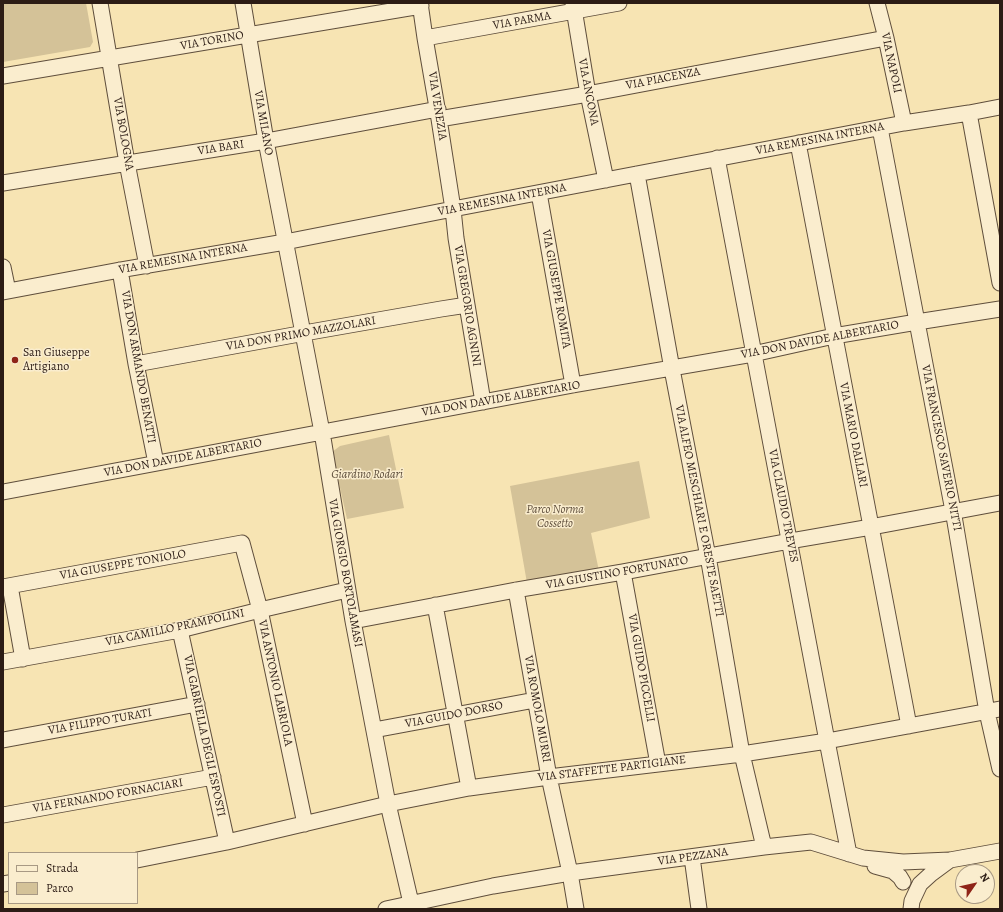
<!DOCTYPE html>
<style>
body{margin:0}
#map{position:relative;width:1003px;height:912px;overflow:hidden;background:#f7e4b3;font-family:Alegreya,serif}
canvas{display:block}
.frame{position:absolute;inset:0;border:4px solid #2c1c15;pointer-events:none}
.legend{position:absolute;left:8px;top:852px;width:130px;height:52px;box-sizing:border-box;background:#faedce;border:1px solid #a89984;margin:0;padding:5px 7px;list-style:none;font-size:12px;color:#2c1c15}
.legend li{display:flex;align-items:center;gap:8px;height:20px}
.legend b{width:20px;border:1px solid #a89984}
.north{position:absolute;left:955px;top:864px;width:40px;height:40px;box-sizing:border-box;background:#faedce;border:1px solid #a89984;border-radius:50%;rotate:56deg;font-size:11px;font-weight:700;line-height:16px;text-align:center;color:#2c1c15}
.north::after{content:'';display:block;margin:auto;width:14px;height:18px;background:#8f2418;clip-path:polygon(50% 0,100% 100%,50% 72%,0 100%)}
</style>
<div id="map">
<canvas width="1003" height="912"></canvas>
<div class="frame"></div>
<ul class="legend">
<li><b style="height:5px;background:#faedce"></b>Strada</li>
<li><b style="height:11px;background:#d4c298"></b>Parco</li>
</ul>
<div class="north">N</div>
</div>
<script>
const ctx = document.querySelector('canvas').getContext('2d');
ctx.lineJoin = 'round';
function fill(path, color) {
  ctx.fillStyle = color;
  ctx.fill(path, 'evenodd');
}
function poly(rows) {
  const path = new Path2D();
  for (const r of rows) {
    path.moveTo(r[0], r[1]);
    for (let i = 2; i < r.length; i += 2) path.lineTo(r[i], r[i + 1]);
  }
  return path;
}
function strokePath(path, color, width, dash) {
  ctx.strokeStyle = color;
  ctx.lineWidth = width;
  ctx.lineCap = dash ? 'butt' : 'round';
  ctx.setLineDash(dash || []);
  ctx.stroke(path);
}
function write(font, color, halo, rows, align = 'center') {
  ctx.font = font + ' Alegreya,serif';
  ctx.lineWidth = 3;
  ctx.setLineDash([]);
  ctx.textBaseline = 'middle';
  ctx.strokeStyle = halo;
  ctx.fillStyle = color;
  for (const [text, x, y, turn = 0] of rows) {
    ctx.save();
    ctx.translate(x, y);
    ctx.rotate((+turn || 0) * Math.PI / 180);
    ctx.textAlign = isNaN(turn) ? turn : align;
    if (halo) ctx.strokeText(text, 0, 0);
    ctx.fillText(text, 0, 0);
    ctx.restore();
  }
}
fill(poly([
 [3,3,86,3,93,42,90,47,3,62],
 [389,435,404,508,347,519,332,452,340,446],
 [639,461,650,518,591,533,599,571,527,583,510,486]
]), '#d4c298');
const minor = poly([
 [100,3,127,163,147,266],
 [243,3,266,141,322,432,353,621,388,804,411,903],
 [420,3,425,38,439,119,453,209,456,238,483,402],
 [573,3,588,94,606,180],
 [877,3,886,38,904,123],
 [425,38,619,3],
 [3,76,110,58,421,6],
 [969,113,1000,283],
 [439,119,588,94,886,38],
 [880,128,954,516,987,712,1000,769],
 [798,143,909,726],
 [717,158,827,741,849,854],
 [637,174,672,369,709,562,742,754,764,847],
 [3,183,266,141,438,109],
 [539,193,573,385],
 [3,267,8,291],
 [120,270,136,364,156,463],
 [3,292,120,270,285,242,453,209,904,123,969,113,1000,107],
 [136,364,310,332,441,309,467,305],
 [3,492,573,385,753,354,834,336,917,322,1000,309],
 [623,572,658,764],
 [10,586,23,659],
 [3,587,242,543,260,610,305,824],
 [516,590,549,777,570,873,576,909],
 [435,605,469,788],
 [353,621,516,590,623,572,790,541,871,527,1000,503],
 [180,630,227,842],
 [3,662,180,630,260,610,347,590],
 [374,730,535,700],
 [3,740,197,704],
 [3,815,213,777],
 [692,857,699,909],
 [137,860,227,842,388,804,469,788,549,777,742,754,827,741,1000,709],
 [875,866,893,871,900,877,903,882],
 [3,884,9,883],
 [386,909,493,886,570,873,764,847,811,842,863,858,903,862,950,860,1000,851],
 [911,909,912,901,920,884,931,874,950,860]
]);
strokePath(minor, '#5f4e3c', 17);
strokePath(minor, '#faedce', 15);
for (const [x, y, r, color] of [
 [15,360,4,"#8f2418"]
]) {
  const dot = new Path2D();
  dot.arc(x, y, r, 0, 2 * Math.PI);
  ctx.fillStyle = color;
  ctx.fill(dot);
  strokePath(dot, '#faedce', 1.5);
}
write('12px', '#2c1c15', '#faedce', [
 ["VIA PARMA",522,21,-10],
 ["VIA TORINO",212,41,-10],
 ["VIA NAPOLI",891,63,78],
 ["VIA PIACENZA",663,79,-11],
 ["VIA ANCONA",588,92,79],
 ["VIA VENEZIA",437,106,81],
 ["VIA MILANO",263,123,80],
 ["VIA BOLOGNA",123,134,80],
 ["VIA REMESINA INTERNA",820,139,-11],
 ["VIA BARI",221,148,-9],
 ["VIA REMESINA INTERNA",502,200,-11],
 ["VIA REMESINA INTERNA",183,259,-10],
 ["VIA GIUSEPPE ROMITA",556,289,80],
 ["VIA GREGORIO AGNINI",467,306,81],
 ["VIA DON PRIMO MAZZOLARI",301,334,-10],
 ["VIA DON DAVIDE ALBERTARIO",820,340,-11],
 ["VIA DON ARMANDO BENATTI",138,367,80],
 ["VIA DON DAVIDE ALBERTARIO",501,399,-10],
 ["VIA MARIO DALLARI",853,435,79],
 ["VIA FRANCESCO SAVERIO NITTI",941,448,79],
 ["VIA DON DAVIDE ALBERTARIO",183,458,-11],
 ["VIA CLAUDIO TREVES",783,506,79],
 ["VIA ALFEO MESCHIARI E ORESTE SAETTI",699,511,79],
 ["VIA GIUSEPPE TONIOLO",123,565,-10],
 ["VIA GIORGIO BORTOLAMASI",345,573,80],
 ["VIA GIUSTINO FORTUNATO",617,573,-10],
 ["VIA CAMILLO PRAMPOLINI",175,628,-12],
 ["VIA GUIDO PICCELLI",641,668,80],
 ["VIA ANTONIO LABRIOLA",275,683,78],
 ["VIA ROMOLO MURRI",537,709,80],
 ["VIA GUIDO DORSO",454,715,-11],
 ["VIA FILIPPO TURATI",100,722,-10],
 ["VIA GABRIELLA DEGLI ESPOSTI",204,736,78],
 ["VIA STAFFETTE PARTIGIANE",612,769,-7],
 ["VIA FERNANDO FORNACIARI",108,796,-10],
 ["VIA PEZZANA",693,857,-8]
]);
write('12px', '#2c1c15', '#faedce', [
 ["San Giuseppe",23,353],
 ["Artigiano",23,367]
], 'left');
write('italic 12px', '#5e4e3c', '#faedce', [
 ["Giardino Rodari",367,475],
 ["Parco Norma",555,510],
 ["Cossetto",555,524]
]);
</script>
